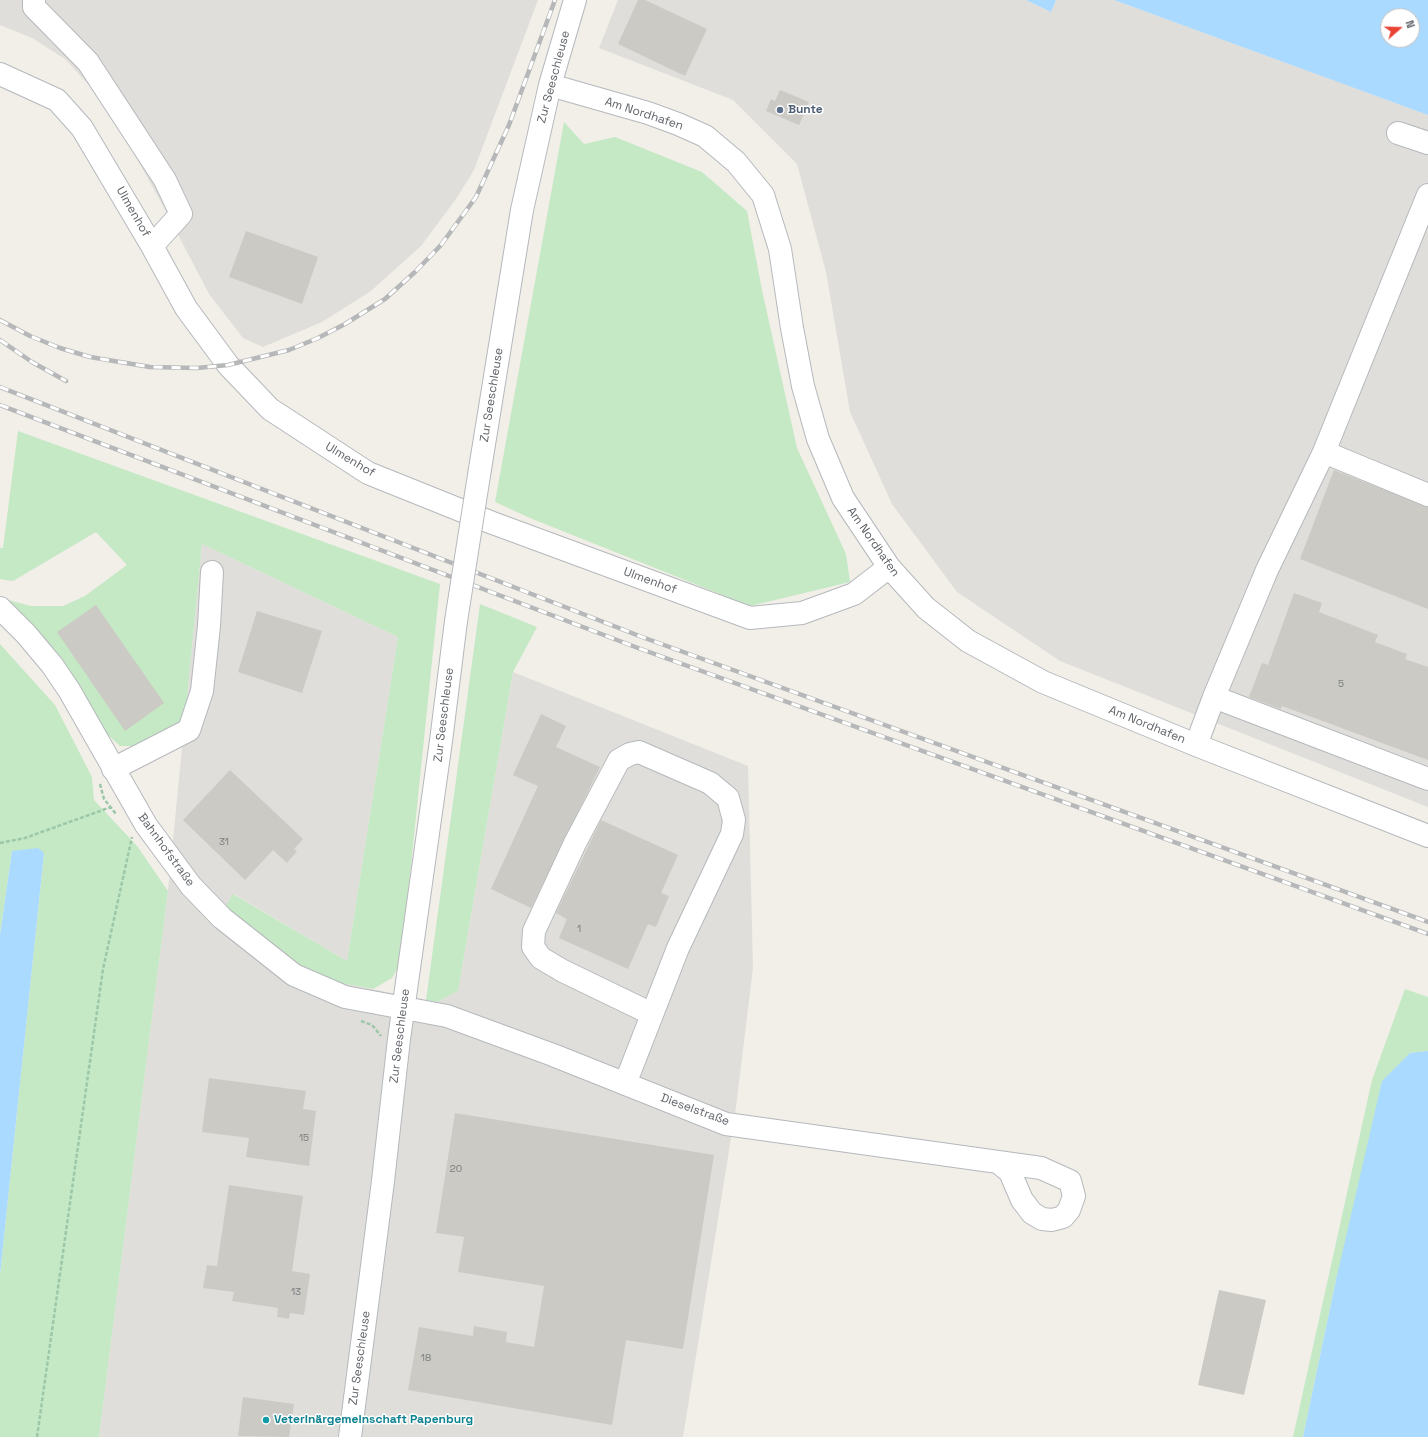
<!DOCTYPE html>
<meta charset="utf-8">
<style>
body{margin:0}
#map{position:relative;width:1428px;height:1437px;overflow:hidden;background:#f1efe8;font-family:"Space Grotesk",sans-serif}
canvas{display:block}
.north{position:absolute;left:1380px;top:8px;width:40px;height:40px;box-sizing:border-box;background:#fff;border:1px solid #bfc1c3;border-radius:50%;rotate:70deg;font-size:11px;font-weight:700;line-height:16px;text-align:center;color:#5f6368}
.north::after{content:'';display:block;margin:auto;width:14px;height:18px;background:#ea4335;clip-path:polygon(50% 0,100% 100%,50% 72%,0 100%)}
</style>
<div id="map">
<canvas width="1428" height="1437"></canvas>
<div class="north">N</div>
</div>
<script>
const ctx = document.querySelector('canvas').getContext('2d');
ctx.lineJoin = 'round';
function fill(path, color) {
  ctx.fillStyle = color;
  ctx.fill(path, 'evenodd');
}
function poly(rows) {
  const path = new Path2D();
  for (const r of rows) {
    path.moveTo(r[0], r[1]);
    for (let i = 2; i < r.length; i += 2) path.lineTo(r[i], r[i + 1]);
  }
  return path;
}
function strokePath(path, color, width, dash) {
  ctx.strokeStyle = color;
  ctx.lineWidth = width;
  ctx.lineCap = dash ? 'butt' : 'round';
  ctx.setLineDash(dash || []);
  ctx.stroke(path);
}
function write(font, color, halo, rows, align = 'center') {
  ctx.font = font + ' "Space Grotesk",sans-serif';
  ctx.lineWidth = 3;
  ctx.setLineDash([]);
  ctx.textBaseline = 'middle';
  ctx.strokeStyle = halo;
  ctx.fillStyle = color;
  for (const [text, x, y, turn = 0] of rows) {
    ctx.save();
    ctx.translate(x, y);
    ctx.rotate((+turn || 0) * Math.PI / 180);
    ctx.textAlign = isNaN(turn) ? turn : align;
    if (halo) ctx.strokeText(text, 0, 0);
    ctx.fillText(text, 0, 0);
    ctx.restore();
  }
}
fill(poly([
 [0,0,538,0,474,170,456,199,421,246,371,291,322,322,263,347,243,338,209,294,162,204,107,105,65,59,32,38,0,25],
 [618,0,1026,0,1051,12,1056,0,1114,0,1428,115,1428,807,1060,661,957,592,892,504,850,412,826,272,797,164,733,100,599,48],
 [202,544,398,637,347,961,234,894,287,960,341,983,437,1002,458,991,513,672,748,766,753,968,736,1107,683,1437,99,1437,168,891]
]), '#e0deda');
fill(poly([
 [564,122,584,144,615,137,702,172,747,211,762,290,797,448,846,554,850,582,750,606,530,518,495,502],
 [18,431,440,584,401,962,392,978,373,989,341,983,287,960,224,909,233,894,347,961,398,637,202,544,184,729,141,746,120,746,104,731,61,657,8,600,31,606,63,606,85,596,127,565,96,532,13,581,0,579,0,548,3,548],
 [480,604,537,627,513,672,458,991,437,1002,426,1000],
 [0,644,55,705,92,777,94,800,137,846,168,891,99,1437,0,1437,0,1275,44,853,12,851,0,935],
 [1405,989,1428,997,1428,1051,1410,1053,1336,1280,1303,1437,1293,1437,1372,1080]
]), '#c5e8c5');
fill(poly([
 [1026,0,1056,0,1051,12],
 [1114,0,1428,0,1428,115,1417,111],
 [1388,16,1412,16,1412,40,1388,40],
 [38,848,44,853,0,1275,0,935,12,851],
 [1428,1051,1428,1437,1303,1437,1336,1280,1382,1081,1410,1053]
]), '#aadaff');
fill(poly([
 [638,0,645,0,707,29,685,76,618,44],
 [780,90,809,102,799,125,766,111,771,99,775,101],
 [246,231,318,257,302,304,229,277],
 [1334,470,1428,507,1428,609,1300,559],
 [1294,593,1322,603,1319,612,1378,635,1375,642,1407,654,1405,659,1428,667,1428,760,1282,706,1281,709,1249,697,1262,663,1268,665],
 [96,605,164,703,125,731,57,632],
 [257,611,322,631,302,693,238,672],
 [541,714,566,726,556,747,600,767,531,908,491,889,538,786,513,775],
 [230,770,303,839,294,849,297,851,287,863,273,850,245,880,183,820],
 [601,820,678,855,661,893,669,896,656,927,648,924,628,969,559,938,567,919,556,913],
 [209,1078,306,1091,303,1109,316,1111,309,1166,246,1157,249,1138,202,1132],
 [455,1113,714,1155,683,1349,626,1340,612,1425,408,1390,419,1327,473,1336,474,1326,507,1332,506,1342,534,1347,544,1286,458,1272,464,1237,436,1233],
 [229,1185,303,1196,292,1271,310,1274,304,1315,290,1313,289,1319,277,1317,278,1308,232,1301,234,1292,203,1288,207,1265,217,1266],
 [1219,1290,1266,1300,1244,1395,1198,1385],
 [243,1397,294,1404,289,1437,238,1436]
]), '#cccac5');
const minor = poly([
 [34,0,34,7,88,62,165,180,181,214,152,246],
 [0,74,57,100,82,128,152,246,186,308,228,365,270,409,368,473,490,522,750,618,802,613,854,594,889,567],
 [550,85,648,113,678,124,705,136,736,162,763,195,780,249,792,328,803,386,818,439,843,498,889,567,926,608,968,641,1043,682,1196,745,1428,836],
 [1398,133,1428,143],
 [1324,452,1428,195],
 [480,469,522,210,550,85,575,0],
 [0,608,26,634,52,665,69,690,146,825,191,886,222,918,294,975,345,997,447,1016,553,1055,726,1124,1041,1168,1070,1181,1074,1196,1069,1210,1063,1217,1052,1220,1042,1219,1032,1213,1022,1200,1010,1172,999,1163],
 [1214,697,1428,779],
 [1196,745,1214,697,1267,570,1324,452,1428,495],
 [113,769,189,730,202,691,209,626,212,572],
 [625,1084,678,948,732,834,734,820,728,798,710,783,639,752,630,754,619,760,575,843,534,931,533,947,541,958,563,971,652,1014],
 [350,1437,383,1181,399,1039,441,741,456,621]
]);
strokePath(minor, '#b5b8bc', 24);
strokePath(poly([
 [100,784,104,799,116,814],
 [0,843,25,838,111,807],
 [361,1021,372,1025,381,1036],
 [37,1437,103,969,132,837]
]), '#9cc7a9', 2.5, [4, 2]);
strokePath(minor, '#fff', 22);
const rail = poly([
 [0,320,30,336,60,348,90,357,150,367,197,368,228,365,289,350,318,338,345,324,385,299,415,272,441,245,476,197,509,125,555,0],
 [0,340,32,362,66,381],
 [0,387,642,637,1428,922],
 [0,405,638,648,1428,934]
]);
strokePath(rail, '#b6b7b8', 4.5);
strokePath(rail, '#fff', 3, [9]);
const minorBridge = poly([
 [456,621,480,469]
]);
strokePath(minorBridge, '#b5b8bc', 24, []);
strokePath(minorBridge, '#fff', 22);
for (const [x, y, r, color] of [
 [780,110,4,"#5c6f8a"],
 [266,1420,4,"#0f9aa8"]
]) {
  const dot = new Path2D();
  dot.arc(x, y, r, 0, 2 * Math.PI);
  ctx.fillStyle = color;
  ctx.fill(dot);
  strokePath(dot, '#fff', 1.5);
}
write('10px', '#7a7d7f', null, [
 ["5",1341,684],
 ["31",224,842],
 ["1",579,929],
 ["15",304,1138],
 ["20",456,1169],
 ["13",296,1292],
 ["18",426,1358]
]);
write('12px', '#5f6368', '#fff', [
 ["Zur Seeschleuse",554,77,-75],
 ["Am Nordhafen",644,114,18],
 ["Ulmenhof",133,212,60],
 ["Zur Seeschleuse",492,395,-81],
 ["Ulmenhof",350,460,31],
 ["Am Nordhafen",873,542,55],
 ["Ulmenhof",650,581,20],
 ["Zur Seeschleuse",444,715,-83],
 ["Am Nordhafen",1147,725,22],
 ["Bahnhofstraße",166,850,54],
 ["Zur Seeschleuse",400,1036,-83],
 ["Dieselstraße",695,1110,20],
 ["Zur Seeschleuse",360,1358,-82]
]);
write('bold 12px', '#4e5e75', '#fff', [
 ["Bunte",788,110]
], 'left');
write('bold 12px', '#0d838f', '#fff', [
 ["Veterinärgemeinschaft Papenburg",274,1420]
], 'left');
</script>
